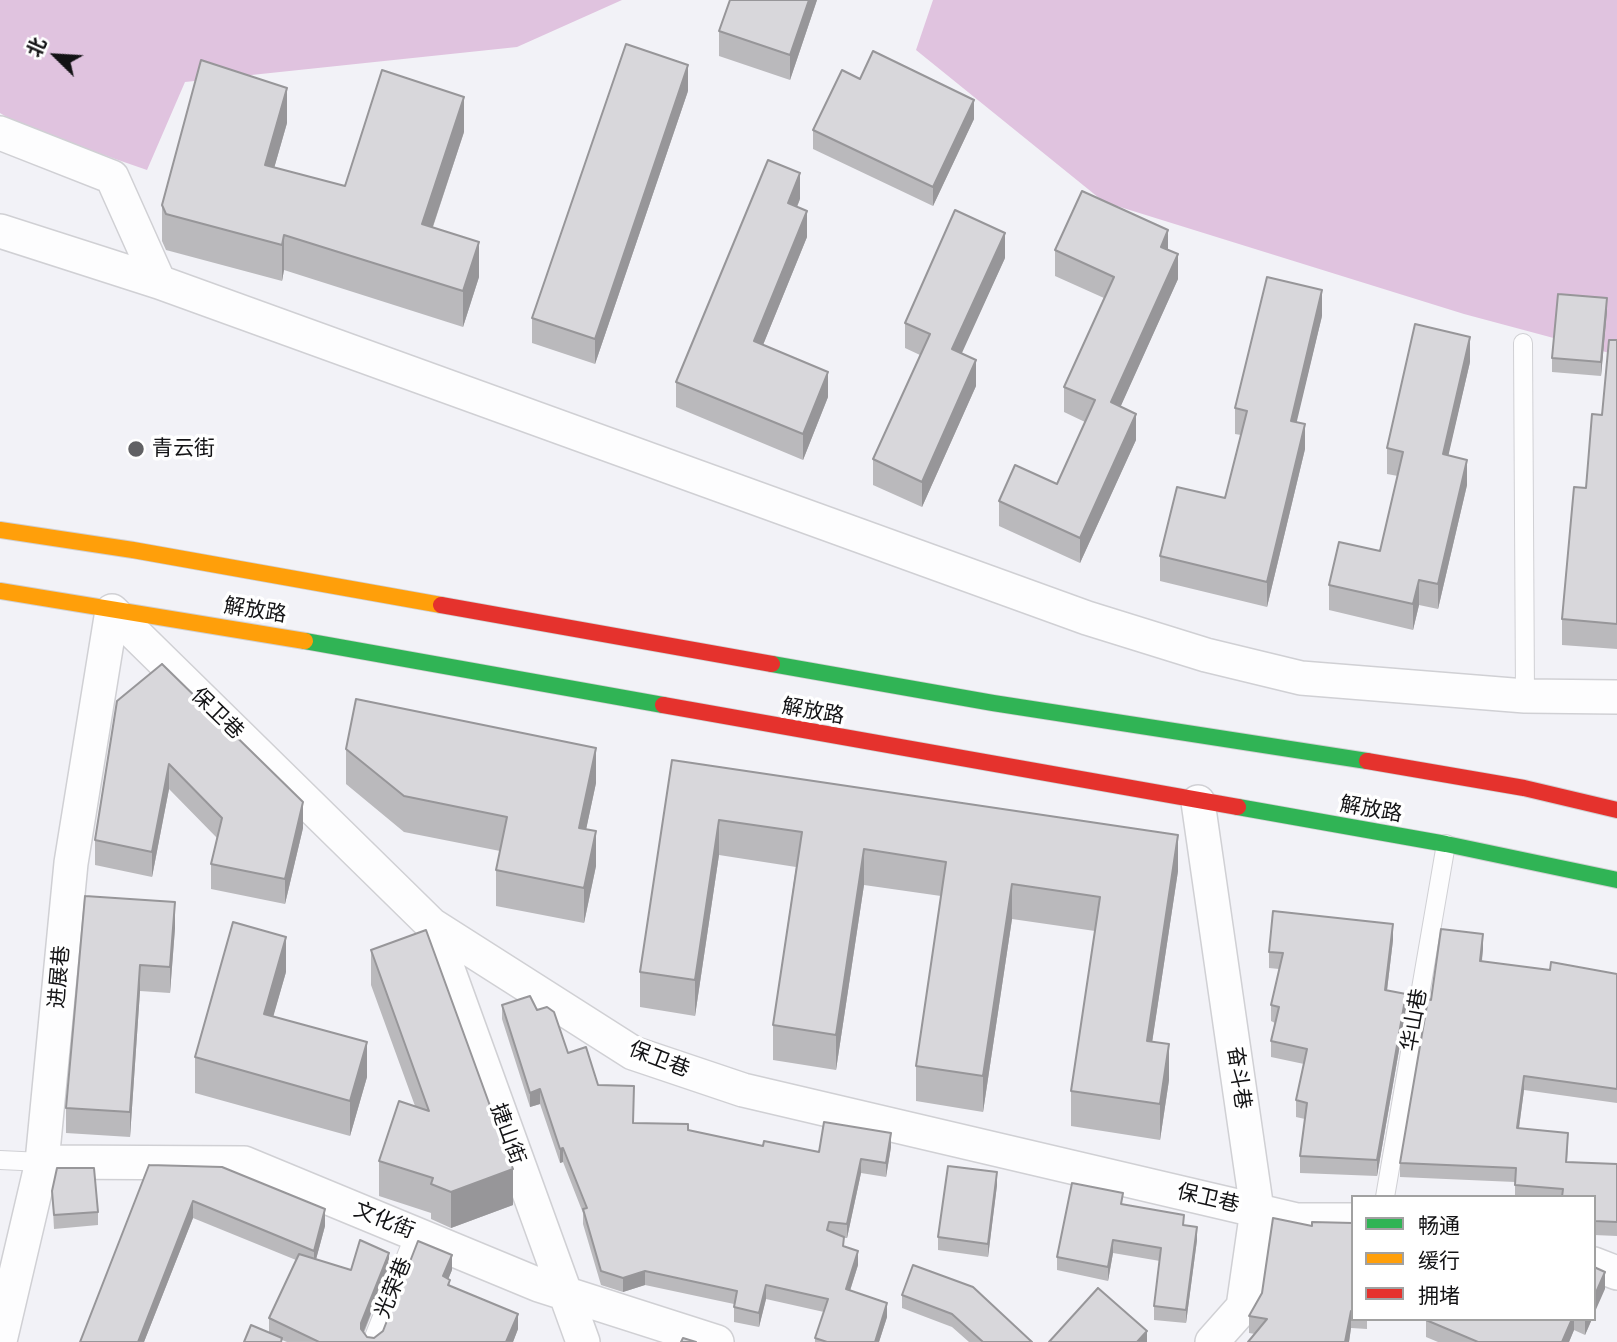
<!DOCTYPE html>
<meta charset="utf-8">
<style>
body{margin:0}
#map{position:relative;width:1617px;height:1342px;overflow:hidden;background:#f2f2f7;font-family:Helvetica,"Noto Sans SC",sans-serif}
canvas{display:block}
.legend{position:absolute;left:1351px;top:1195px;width:245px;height:126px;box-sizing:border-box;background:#fff;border:2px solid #a1a1a1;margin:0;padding:9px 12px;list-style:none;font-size:21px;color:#131315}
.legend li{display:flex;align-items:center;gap:14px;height:35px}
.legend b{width:35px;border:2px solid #a1a1a1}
.north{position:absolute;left:21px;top:21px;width:70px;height:70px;-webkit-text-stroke:5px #fff;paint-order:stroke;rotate:294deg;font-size:19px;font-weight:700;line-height:28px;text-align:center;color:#131315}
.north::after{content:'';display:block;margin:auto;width:24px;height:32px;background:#131315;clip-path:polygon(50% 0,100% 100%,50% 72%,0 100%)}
</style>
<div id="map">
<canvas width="1617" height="1342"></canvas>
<ul class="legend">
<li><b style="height:9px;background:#30b455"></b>畅通</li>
<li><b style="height:9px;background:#ff9f0a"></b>缓行</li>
<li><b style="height:9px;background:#e5322d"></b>拥堵</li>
</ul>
<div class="north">北</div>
</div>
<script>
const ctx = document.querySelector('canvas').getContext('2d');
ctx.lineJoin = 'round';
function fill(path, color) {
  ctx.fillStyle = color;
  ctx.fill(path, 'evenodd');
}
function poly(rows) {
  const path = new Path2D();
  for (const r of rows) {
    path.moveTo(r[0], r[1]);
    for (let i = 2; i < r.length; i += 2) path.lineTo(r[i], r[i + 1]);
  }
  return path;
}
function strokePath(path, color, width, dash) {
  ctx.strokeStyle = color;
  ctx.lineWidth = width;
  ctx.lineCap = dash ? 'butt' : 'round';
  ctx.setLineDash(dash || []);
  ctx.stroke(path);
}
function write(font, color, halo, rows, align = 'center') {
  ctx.font = font + ' Helvetica,"Noto Sans SC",sans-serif';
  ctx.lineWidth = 7;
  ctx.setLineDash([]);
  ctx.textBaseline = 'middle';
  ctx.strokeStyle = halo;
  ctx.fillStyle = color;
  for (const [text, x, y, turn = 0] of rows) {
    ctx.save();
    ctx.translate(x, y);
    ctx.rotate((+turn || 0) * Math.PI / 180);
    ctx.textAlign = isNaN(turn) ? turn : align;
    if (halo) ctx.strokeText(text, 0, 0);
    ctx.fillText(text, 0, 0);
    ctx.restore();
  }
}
fill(poly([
 [0,0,622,0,517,47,185,82,147,170,23,127,0,113],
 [933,0,1617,0,1617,355,1464,314,1104,202,916,50]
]), '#e0c3df');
const lane = poly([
 [1523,343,1525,696],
 [0,1160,42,1162],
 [1385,1197,1446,844],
 [372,1342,415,1234]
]);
const street = poly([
 [0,133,112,177,159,282],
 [0,231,159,282,1087,618,1206,655,1301,678,1525,696,1617,697],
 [112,611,432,925,633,1053,743,1090,1297,1220,1353,1220],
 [1198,802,1257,1210,1243,1307,1212,1342],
 [432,925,583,1342],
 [42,1162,244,1163,539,1285,717,1342],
 [1594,1264,1617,1273],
 [0,1341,42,1162,71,863,112,611]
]);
const fast = poly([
 [305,641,663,705],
 [772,664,993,703,1367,761],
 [1238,807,1446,844,1617,880]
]);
const slow = poly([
 [0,530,133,550,441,605],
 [0,591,305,641]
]);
const jam = poly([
 [441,605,772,664],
 [663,705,1238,807],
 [1367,761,1524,788,1617,810]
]);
strokePath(lane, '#d0d0d4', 20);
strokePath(street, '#d0d0d4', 36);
strokePath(fast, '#d0d0d2', 18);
strokePath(slow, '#d0d0d2', 18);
strokePath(jam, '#d0d0d2', 18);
strokePath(lane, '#fdfdfe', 18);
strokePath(street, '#fdfdfe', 33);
strokePath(fast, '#30b455', 16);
strokePath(slow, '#ff9f0a', 16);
strokePath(jam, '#e5322d', 16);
fill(poly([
 [817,0,790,80,719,56,719,31],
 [860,79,974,119,933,206,813,149,813,130],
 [688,91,595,364,532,343,532,318],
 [287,123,274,168,345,186,464,132,433,227,479,277,463,327,284,270,282,281,166,250,162,241,162,205],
 [800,199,797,207,807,237,763,345,828,397,803,460,676,407,676,382],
 [1055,250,1168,250,1178,279,1120,407,1136,440,1080,563,999,526,999,501,1057,484,1085,422,1064,412,1064,387,1104,298,1055,276],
 [1005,258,961,353,976,386,922,507,873,485,873,459,920,355,905,348,905,323],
 [1607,311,1601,376,1552,372,1552,358],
 [1322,316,1296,422,1305,449,1267,607,1160,581,1160,556,1225,498,1241,435,1235,434,1235,408],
 [1617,340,1617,649,1562,645,1562,619,1586,488],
 [1470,362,1448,455,1467,485,1438,609,1419,605,1413,630,1329,610,1329,585,1380,551,1398,476,1387,474,1387,448],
 [117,701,303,828,285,904,211,889,211,864,217,838,169,789,152,877,95,865,95,840],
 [346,749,596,783,586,829,596,866,584,923,496,906,496,870,500,851,404,832,346,784],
 [672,760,1178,871,1152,1042,1169,1080,1160,1140,1071,1126,1071,1091,1095,931,1012,919,983,1112,916,1101,916,1066,941,896,864,885,836,1070,773,1060,773,1025,796,867,719,855,695,1016,640,1007,640,972],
 [85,896,175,928,170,993,140,991,130,1137,66,1133,66,1108],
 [1393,940,1387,990,1406,1010,1377,1176,1300,1173,1300,1156,1305,1119,1296,1117,1296,1100,1304,1064,1271,1057,1271,1041,1275,1023,1271,1021,1271,1005,1279,969,1269,968,1269,952],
 [1483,949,1482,961,1550,970,1617,974,1617,1103,1524,1090,1519,1128,1568,1147,1567,1162,1617,1164,1617,1236,1594,1235,1594,1197,1515,1197,1515,1182,1400,1177,1400,1163,1431,1000],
 [371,950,513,1205,451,1228,431,1219,431,1213,379,1196,379,1161,415,1106,371,985],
 [286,972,273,1016,367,1077,350,1136,195,1093,195,1057],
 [502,1005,537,1010,568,1053,634,1123,688,1130,763,1146,819,1152,891,1147,886,1177,861,1173,847,1238,844,1238,844,1246,858,1265,850,1291,887,1317,879,1342,815,1342,815,1338,824,1312,766,1299,759,1327,734,1322,734,1304,645,1285,623,1292,601,1285,583,1224,583,1213,563,1162,560,1163,540,1104,530,1107,502,1019],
 [149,1165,325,1226,316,1259,351,1270,389,1268,364,1333,367,1337,374,1338,452,1270,448,1279,450,1286,518,1329,513,1342,287,1342,282,1340,282,1342,269,1332,269,1318,296,1260,193,1218,144,1342,80,1342],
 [997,1185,988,1257,938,1250,938,1237],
 [52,1191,98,1212,98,1225,54,1229],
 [1123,1205,1184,1225,1197,1240,1186,1323,1154,1320,1154,1306,1160,1261,1113,1253,1108,1281,1057,1270,1057,1257],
 [1353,1223,1353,1319,1367,1319,1367,1329,1351,1328,1349,1342,1248,1342,1255,1334,1249,1333,1249,1316,1312,1226],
 [902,1295,1032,1342,969,1342,952,1327,902,1308],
 [1592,1319,1585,1335,1574,1330,1569,1342,1438,1342,1426,1337,1426,1320]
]), '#bab9bc');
fill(poly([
 [809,0,817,0,790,80,790,55],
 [688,65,688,91,595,364,595,339],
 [287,88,287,123,265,200,265,165],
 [464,97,464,132,422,259,422,224],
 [974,100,974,119,933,206,933,187],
 [800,173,800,199,788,228,788,203],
 [807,211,807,237,754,367,754,341],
 [1168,230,1168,255,1161,247],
 [1005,233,1005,258,952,375,952,349],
 [284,235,284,270,282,281,282,245],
 [479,242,479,277,463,327,463,291],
 [1178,254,1178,279,1111,428,1111,402],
 [1322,290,1322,316,1291,446,1291,421],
 [1607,298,1607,311,1601,376,1601,362],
 [1470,337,1470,362,1443,479,1443,454],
 [976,360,976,386,922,507,922,482],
 [828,372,828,397,803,460,803,434],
 [1136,414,1136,440,1080,563,1080,538],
 [1305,424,1305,449,1267,607,1267,582],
 [1467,460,1467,485,1438,609,1438,584],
 [1419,580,1419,605,1413,630,1413,604],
 [596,748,596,783,579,863,579,828],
 [169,764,169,789,152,877,152,852],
 [303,802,303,828,285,904,285,879],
 [719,820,719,855,695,1016,695,980],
 [596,831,596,866,584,923,584,888],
 [1178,835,1178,871,1147,1076,1147,1041],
 [864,849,864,885,836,1070,836,1035],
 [1012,884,1012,919,983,1112,983,1076],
 [175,902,175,928,170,993,170,967],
 [1393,924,1393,940,1385,1007,1385,990],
 [1483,934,1483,949,1480,975,1480,961],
 [286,937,286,972,264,1049,264,1014],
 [140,965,140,991,130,1137,130,1112],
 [1406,994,1406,1010,1377,1176,1377,1160],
 [367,1042,367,1077,350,1136,350,1101],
 [1169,1044,1169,1080,1160,1140,1160,1104],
 [1524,1076,1524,1090,1517,1142,1517,1128],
 [540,1089,540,1104,530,1107,530,1093],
 [891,1133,891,1147,886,1177,886,1163],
 [563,1148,563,1162,560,1163,560,1149],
 [861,1159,861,1173,847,1238,847,1224],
 [513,1169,513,1205,451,1228,451,1192],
 [997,1172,997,1185,988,1257,988,1244],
 [193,1201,193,1218,144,1342,138,1342],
 [325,1209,325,1226,314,1267,314,1251],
 [1197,1227,1197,1240,1186,1323,1186,1310],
 [1113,1240,1113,1253,1108,1281,1108,1267],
 [858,1251,858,1265,846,1303,846,1289],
 [389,1253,389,1268,361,1338,361,1323],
 [452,1255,452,1270,443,1292,443,1276],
 [645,1271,645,1285,623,1292,623,1278],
 [1605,1272,1605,1289,1594,1314,1594,1297],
 [766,1285,766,1299,759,1327,759,1313],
 [887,1303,887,1317,879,1342,875,1342],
 [1351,1311,1351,1328,1349,1342,1345,1342],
 [518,1314,518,1329,513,1342,506,1342],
 [1572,1319,1574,1319,1574,1330,1569,1342,1562,1342],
 [1585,1319,1592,1319,1585,1335],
 [1147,1331,1147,1342,1137,1342]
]), '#979699');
const building = poly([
 [730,0,809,0,790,55,719,31,730,0],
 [626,44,688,65,595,339,532,318,626,44],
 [873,51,974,100,933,187,813,130,842,70,860,79,873,51],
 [201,60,287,88,265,165,345,186,382,70,464,97,422,224,479,242,463,291,284,235,282,245,166,214,162,205,201,60],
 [768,160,800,173,788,203,807,211,754,341,828,372,803,434,676,382,768,160],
 [1082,191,1168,230,1161,247,1178,254,1111,402,1136,414,1080,538,999,501,1015,465,1057,484,1095,400,1064,387,1114,277,1055,250,1082,191],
 [955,210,1005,233,952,349,976,360,922,482,873,459,930,334,905,323,955,210],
 [1267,277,1322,290,1291,421,1305,424,1267,582,1160,556,1177,487,1225,498,1247,411,1235,408,1267,277],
 [1558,294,1607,298,1601,362,1552,358,1558,294],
 [1415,324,1470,337,1443,454,1467,460,1438,584,1419,580,1413,604,1329,585,1339,542,1380,551,1403,452,1387,448,1415,324],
 [1609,340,1617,340,1617,624,1562,619,1574,487,1586,488,1592,414,1602,415,1609,340],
 [162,664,303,802,285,879,211,864,222,818,169,764,152,852,95,840,117,701,162,664],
 [356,699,596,748,579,828,596,831,584,888,496,870,507,817,404,796,346,749,356,699],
 [672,760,1178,835,1147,1041,1169,1044,1160,1104,1071,1091,1100,897,1012,884,983,1076,916,1066,946,862,864,849,836,1035,773,1025,802,832,719,820,695,980,640,972,672,760],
 [85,896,175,902,170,967,140,965,130,1112,66,1108,85,896],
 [1273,911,1393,924,1385,990,1406,994,1377,1160,1300,1156,1307,1103,1296,1100,1307,1049,1271,1041,1279,1007,1271,1005,1283,953,1269,952,1273,911],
 [233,922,286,937,264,1014,367,1042,350,1101,195,1057,233,922],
 [1441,929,1483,934,1480,961,1550,970,1551,962,1617,974,1617,1089,1524,1076,1517,1128,1568,1133,1566,1162,1617,1164,1617,1222,1594,1221,1594,1197,1562,1197,1563,1189,1515,1185,1516,1168,1400,1163,1428,999,1431,1000,1441,929],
 [426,930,513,1169,451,1192,431,1184,433,1178,379,1161,399,1101,429,1111,371,950,426,930],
 [530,996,537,1010,547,1007,554,1012,568,1053,586,1047,598,1085,634,1086,633,1123,688,1124,688,1130,763,1146,764,1141,819,1152,824,1122,891,1133,886,1163,861,1159,847,1224,829,1222,827,1230,844,1237,843,1246,858,1251,846,1289,887,1303,875,1342,827,1342,815,1338,828,1299,766,1285,759,1313,734,1307,737,1291,645,1271,623,1278,601,1271,583,1209,587,1208,563,1148,560,1149,540,1089,530,1093,502,1005,530,996],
 [149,1165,222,1167,325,1209,314,1251,193,1201,138,1342,80,1342,149,1165],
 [948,1166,997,1172,988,1244,938,1237,948,1166],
 [57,1168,94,1168,98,1212,54,1215,52,1191,57,1168],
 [1072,1183,1123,1193,1121,1204,1184,1215,1183,1225,1197,1227,1186,1310,1154,1306,1161,1248,1113,1240,1108,1267,1057,1257,1072,1183],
 [1273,1218,1312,1226,1312,1222,1353,1223,1353,1311,1351,1311,1345,1342,1248,1342,1267,1319,1249,1316,1262,1293,1273,1218],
 [360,1240,389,1253,361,1323,361,1329,367,1337,374,1338,383,1331,418,1241,452,1255,443,1276,450,1280,448,1285,518,1314,506,1342,319,1342,269,1318,299,1254,351,1270,360,1240],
 [913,1265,973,1287,1032,1342,983,1342,952,1314,902,1295,913,1265],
 [1594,1267,1605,1272,1594,1297,1594,1267],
 [1098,1288,1147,1331,1137,1342,1049,1342,1098,1288],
 [1572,1319,1562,1342,1478,1342,1426,1320,1572,1319],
 [251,1325,282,1338,281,1342,244,1342,251,1325],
 [683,1338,696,1342,681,1342,683,1338]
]);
fill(building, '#d8d7db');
strokePath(building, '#979699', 2);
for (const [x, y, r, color] of [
 [136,449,9,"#616164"]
]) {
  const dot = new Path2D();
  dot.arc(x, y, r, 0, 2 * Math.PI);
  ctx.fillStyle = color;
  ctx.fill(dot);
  strokePath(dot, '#fff', 2.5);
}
write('21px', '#131315', '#fff', [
 ["青云街",152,449]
], 'left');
write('21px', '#131315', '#fff', [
 ["解放路",255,611,9],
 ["解放路",813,712,10],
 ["保卫巷",217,714,44],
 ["解放路",1371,810,10],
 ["进展巷",60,977,-85],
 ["华山巷",1415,1020,-80],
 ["保卫巷",659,1060,21],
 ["奋斗巷",1238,1078,82],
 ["捷山街",507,1134,70],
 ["保卫巷",1208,1199,13],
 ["文化街",384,1221,22],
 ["光荣巷",394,1288,-68]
]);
</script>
